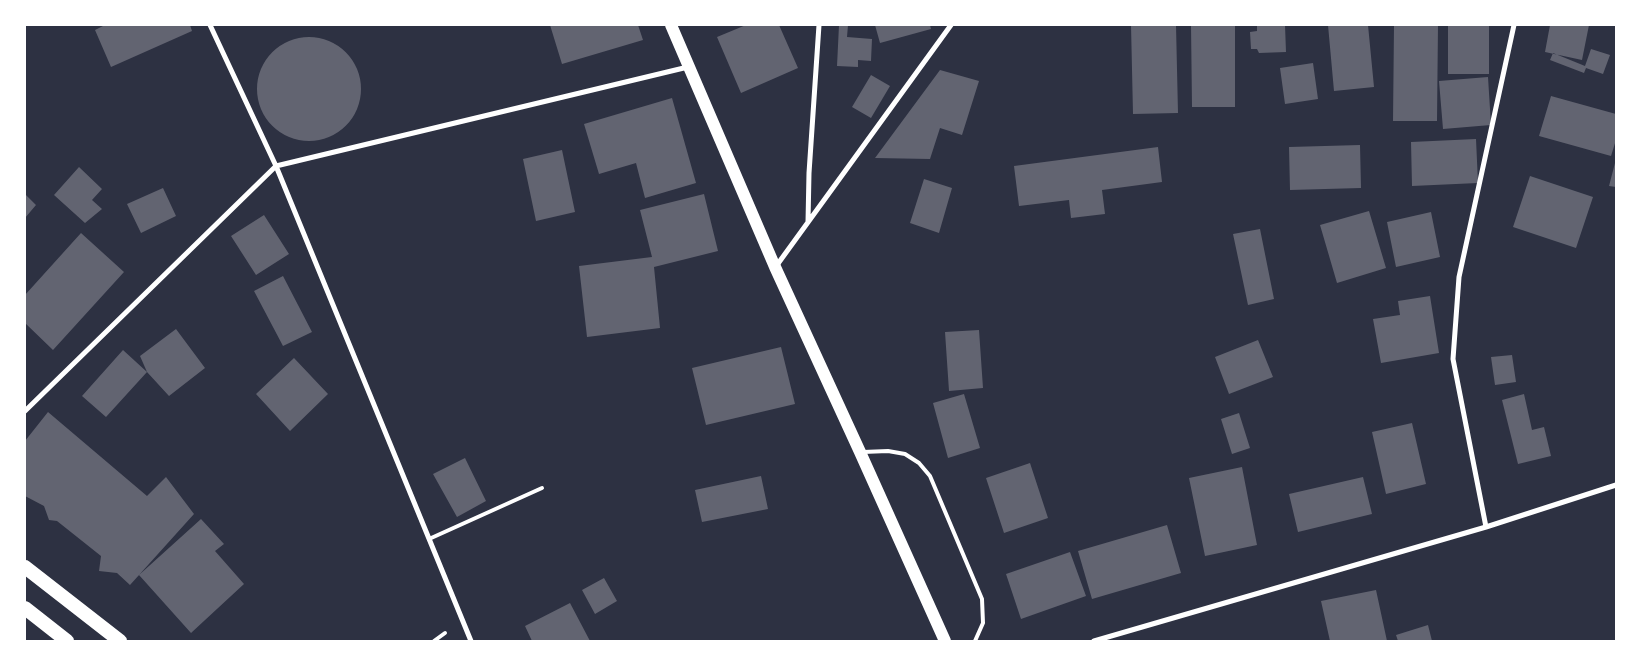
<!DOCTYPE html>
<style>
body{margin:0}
#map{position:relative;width:1641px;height:666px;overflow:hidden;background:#2d3142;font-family:Bitter,serif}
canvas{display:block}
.frame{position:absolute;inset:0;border:26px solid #fff;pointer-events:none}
</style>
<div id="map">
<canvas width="1641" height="666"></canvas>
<div class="frame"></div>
</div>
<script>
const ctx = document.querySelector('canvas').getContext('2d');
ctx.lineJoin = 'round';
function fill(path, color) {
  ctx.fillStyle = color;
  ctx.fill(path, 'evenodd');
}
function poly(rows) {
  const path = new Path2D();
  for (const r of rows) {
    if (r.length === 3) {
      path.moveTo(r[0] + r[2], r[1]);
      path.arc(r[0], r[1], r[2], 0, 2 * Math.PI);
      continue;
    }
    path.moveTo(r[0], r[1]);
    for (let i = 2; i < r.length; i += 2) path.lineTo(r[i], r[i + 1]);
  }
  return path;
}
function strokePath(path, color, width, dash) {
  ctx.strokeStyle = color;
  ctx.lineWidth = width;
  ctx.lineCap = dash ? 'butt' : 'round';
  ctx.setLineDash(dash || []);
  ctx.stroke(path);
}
fill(poly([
 [105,25,190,25,192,31,111,67,95,30],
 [550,25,638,25,643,40,562,64],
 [746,25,779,25,798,68,741,93,717,37],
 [839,25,848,25,847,37,872,39,871,61,858,60,858,67,837,66],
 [875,25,930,25,931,29,880,43],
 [1131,25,1176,25,1178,113,1133,114],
 [1191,25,1235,25,1235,107,1192,107],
 [1257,25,1285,25,1286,52,1259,53,1257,49,1251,49,1250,32,1257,31],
 [1328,25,1368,25,1374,87,1334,91],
 [1394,25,1438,25,1437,121,1393,121],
 [1448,25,1489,25,1489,74,1448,74],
 [1550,25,1589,25,1582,60,1545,52],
 [309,89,52],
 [1591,49,1610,55,1603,74,1586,68,1584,73,1550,60,1553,53,1585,66],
 [1313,63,1318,99,1285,104,1280,68],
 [940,70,979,81,962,135,940,128,930,159,875,158],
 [871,75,890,86,871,118,852,107],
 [1488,77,1491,125,1443,129,1439,81],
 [1551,96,1616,114,1616,140,1611,156,1539,136],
 [672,98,696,183,645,198,636,163,599,174,584,124],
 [1476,139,1478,183,1412,186,1411,142],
 [1360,145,1361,188,1290,190,1289,147],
 [1158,147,1162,182,1102,190,1105,214,1071,218,1069,200,1019,206,1014,166],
 [562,150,575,212,536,221,523,159],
 [1615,163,1616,163,1616,187,1609,186],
 [79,167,102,189,92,200,102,209,85,223,54,195],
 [1530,176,1593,197,1576,248,1513,227],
 [924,179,952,188,939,233,910,223],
 [163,188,176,216,141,233,127,204],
 [25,194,36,205,25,218],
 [704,194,718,251,654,267,660,328,587,337,579,266,652,257,640,210],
 [1369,211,1386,268,1337,283,1320,225],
 [1431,212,1440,257,1396,267,1387,222],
 [264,215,289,254,256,275,231,236],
 [1260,229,1274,299,1248,305,1233,234],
 [81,233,124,272,53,350,25,323,25,295],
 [283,276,312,332,283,346,254,291],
 [1430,296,1439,353,1381,363,1373,319,1400,315,1398,301],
 [176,329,205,368,169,396,147,372,140,356],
 [979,330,983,388,949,391,945,332],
 [1258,340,1273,377,1229,394,1215,357],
 [781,347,795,404,706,425,692,368],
 [123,350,147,372,106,417,82,396],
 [1512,355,1516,382,1495,385,1491,357],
 [294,358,328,394,290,431,256,394],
 [964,394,980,448,948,458,933,403],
 [1524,394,1532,430,1544,427,1551,456,1518,464,1502,400],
 [48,412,147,496,166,477,194,514,130,585,117,573,99,571,101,556,57,521,49,520,44,506,25,496,25,441],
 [1239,413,1250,448,1232,454,1221,419],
 [1412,423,1426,484,1386,494,1372,432],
 [465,458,486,501,457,517,433,474],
 [1030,463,1048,518,1004,533,986,478],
 [1242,467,1257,545,1205,556,1189,478],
 [761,476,768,509,702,522,695,490],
 [1363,477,1372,514,1298,532,1289,494],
 [201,519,224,544,215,551,244,584,191,633,139,575],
 [1167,525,1181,573,1092,599,1078,551],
 [1070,552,1086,596,1021,619,1006,574],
 [604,578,617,601,595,614,582,590],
 [1376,590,1387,641,1330,641,1321,601],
 [570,603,590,641,532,641,525,626],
 [1428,625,1432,641,1398,641,1396,635]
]), '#626471');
strokePath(poly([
 [863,452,888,451,905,454,919,463,930,476,982,599,983,623,975,641],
 [429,539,542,488],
 [434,641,445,633]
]), '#fff', 4);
strokePath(poly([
 [210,25,276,166,471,641],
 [808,222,809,173,819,25],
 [777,265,951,25],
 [25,411,276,166,688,67],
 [1486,527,1453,359,1459,277,1514,25],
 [1094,641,1486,527,1616,485]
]), '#fff', 5);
strokePath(poly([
 [671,25,775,267,860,452,945,641]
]), '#fff', 12);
strokePath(poly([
 [25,567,120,641],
 [25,608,67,641]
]), '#fff', 14);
</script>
